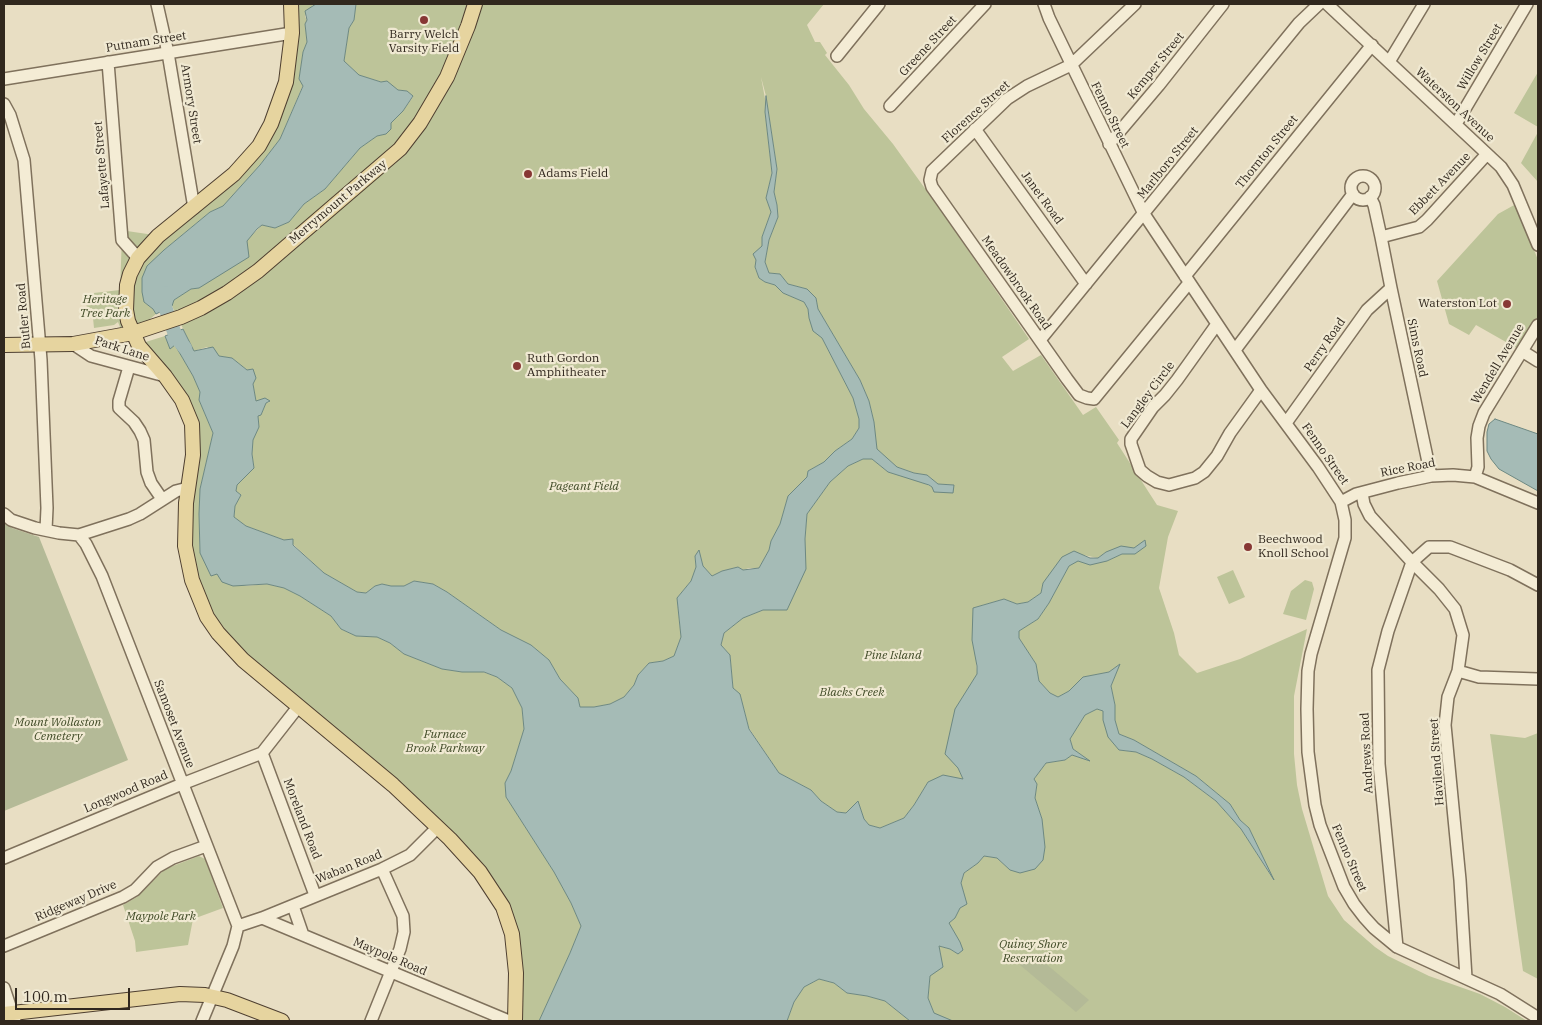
<!DOCTYPE html>
<style>
body{margin:0}
#map{position:relative;width:1542px;height:1025px;overflow:hidden;background:#e8dec3;font-family:"IBM Plex Serif",serif}
canvas{display:block}
.frame{position:absolute;inset:0;border:5px solid #31281e;pointer-events:none}
.scale{position:absolute;left:15px;top:988px;width:115px;height:22px;box-sizing:border-box;border:2px solid #31281e;border-top:0;padding-left:6px;font-size:15px;line-height:18px;white-space:nowrap;color:#31281e;-webkit-text-stroke:4px #f0e9d2;paint-order:stroke}
</style>
<div id="map">
<canvas width="1542" height="1025"></canvas>
<div class="frame"></div>
<div class="scale">100 m</div>
</div>
<script>
const ctx = document.querySelector('canvas').getContext('2d');
ctx.lineJoin = 'round';
function fill(path, color) {
  ctx.fillStyle = color;
  ctx.fill(path, 'evenodd');
}
function poly(rows) {
  const path = new Path2D();
  for (const r of rows) {
    if (r.length === 3) {
      path.moveTo(r[0] + r[2], r[1]);
      path.arc(r[0], r[1], r[2], 0, 2 * Math.PI);
      continue;
    }
    path.moveTo(r[0], r[1]);
    for (let i = 2; i < r.length; i += 2) path.lineTo(r[i], r[i + 1]);
  }
  return path;
}
function strokePath(path, color, width, dash) {
  ctx.strokeStyle = color;
  ctx.lineWidth = width;
  ctx.lineCap = dash ? 'butt' : 'round';
  ctx.setLineDash(dash || []);
  ctx.stroke(path);
}
function write(font, color, halo, rows, align = 'center') {
  ctx.font = font + ' "IBM Plex Serif",serif';
  ctx.lineWidth = 4.5;
  ctx.setLineDash([]);
  ctx.textBaseline = 'middle';
  ctx.strokeStyle = halo;
  ctx.fillStyle = color;
  for (const [text, x, y, turn = 0] of rows) {
    ctx.save();
    ctx.translate(x, y);
    ctx.rotate((+turn || 0) * Math.PI / 180);
    ctx.textAlign = isNaN(turn) ? turn : align;
    if (halo) ctx.strokeText(text, 0, 0);
    ctx.fillText(text, 0, 0);
    ctx.restore();
  }
}
fill(poly([
 [287,4,316,4,313,5,305,16,307,21,305,24,307,42,303,52,299,79,303,85,280,139,260,165,223,206,210,212,164,250,144,302,153,309,156,314,143,325,122,332,118,322,114,325,94,328,92,308,87,308,85,294,120,290,122,235,127,231,154,235,217,187,264,132,287,57],
 [356,4,824,4,807,25,815,42,820,42,827,53,825,55,849,85,864,109,893,144,944,215,1029,339,1002,357,1013,371,1041,355,1083,415,1096,407,1119,440,1117,443,1157,505,1178,511,1168,537,1159,588,1174,633,1179,655,1197,673,1240,659,1307,629,1294,696,1294,754,1297,785,1302,809,1328,896,1344,920,1375,947,1388,956,1429,976,1480,994,1505,1007,1527,1021,934,1021,934,1013,928,998,930,976,941,954,938,946,950,949,958,954,960,942,948,923,955,918,960,908,966,904,961,883,964,873,978,863,984,856,997,858,1010,870,1042,819,1035,798,1037,784,1034,779,1046,763,1065,760,1072,755,1088,760,1073,749,1070,739,1085,715,1097,709,1103,711,1103,720,1119,750,1136,752,1152,759,1184,777,1216,801,1241,829,1271,876,1249,828,1240,820,1230,804,1196,776,1134,740,1119,734,1115,720,1115,705,1111,686,1119,665,1109,672,1083,677,1069,691,1058,697,1050,693,1039,681,1036,664,1019,638,1019,631,1038,619,1049,603,1069,566,1078,560,1107,561,1122,554,1135,554,1134,548,1106,552,1098,558,1083,555,1043,583,1041,593,1028,602,1017,604,1004,599,973,608,977,674,972,683,958,768,963,779,928,782,914,805,904,818,880,828,869,825,864,819,858,802,846,813,837,812,821,801,811,790,779,773,749,728,740,695,733,688,730,655,721,645,724,633,743,618,763,610,787,610,805,539,807,514,830,482,848,466,863,459,872,459,888,472,918,480,932,487,953,485,938,484,927,475,914,473,897,467,876,449,874,422,869,401,860,380,818,309,816,298,807,289,788,284,780,274,769,273,765,262,769,240,778,217,777,205,774,192,777,169,766,96,761,77,766,104,765,112,772,173,766,198,771,212,762,237,762,246,755,268,759,278,765,282,775,285,783,293,804,302,808,309,809,318,822,338,853,398,859,419,859,428,852,439,835,451,824,462,808,471,807,477,788,496,780,524,771,541,769,550,759,568,749,568,743,570,738,567,722,571,712,576,703,566,699,551,695,556,696,567,691,581,677,598,681,637,674,656,663,661,649,663,638,675,634,685,624,697,610,704,594,707,580,707,578,698,560,679,549,660,531,645,501,630,447,592,433,584,414,581,404,586,391,586,382,584,375,586,366,593,357,592,324,573,293,544,293,540,284,540,246,526,234,517,235,506,241,495,236,491,237,485,254,468,252,454,253,439,259,427,258,415,261,415,266,403,270,402,256,402,253,384,247,370,232,358,219,356,207,347,194,351,172,306,174,300,191,289,199,288,262,225,275,228,289,222,304,204,325,189,360,148,377,136,386,134,391,129,391,123,403,111,413,97,407,91,398,90,387,82,381,82,359,75,344,61,349,28,354,20],
 [1538,72,1538,127,1514,113],
 [1538,132,1538,182,1521,163],
 [1516,204,1538,260,1538,316,1520,350,1476,325,1469,335,1449,324,1437,281,1498,214],
 [165,336,170,348,175,345,193,376,200,392,199,400,213,433,200,489,199,536,200,553,217,574,246,586,267,584,284,588,300,596,331,616,341,629,356,636,377,637,390,643,404,654,442,669,462,672,483,672,497,677,512,688,522,708,524,729,511,771,505,783,506,797,554,872,571,903,581,926,570,953,539,1021,509,1021,508,947,504,926,482,884,420,816,232,655,182,565,179,550,178,522,186,448,184,421,177,404,136,345],
 [1233,570,1245,597,1229,604,1217,577],
 [1305,580,1312,582,1314,589,1306,620,1283,614,1291,591],
 [1538,733,1538,979,1523,971,1490,734,1525,738],
 [199,856,205,859,223,908,193,919,188,945,136,952,135,941,123,905,137,897,165,869],
 [819,979,834,983,847,993,867,996,885,1001,910,1021,787,1021,794,1002,804,987]
]), '#bdc499');
fill(poly([
 [4,522,12,528,39,537,128,760,4,811],
 [1033,953,1089,1000,1076,1012,1020,965]
]), '#b4ba97');
const water = poly([
 [316,4,356,4,354,20,349,28,344,61,359,75,381,82,387,81,398,90,407,91,413,96,403,111,391,123,391,129,386,134,377,136,360,148,325,189,304,204,289,222,275,228,262,225,257,229,247,241,249,257,199,288,191,289,174,300,172,306,156,314,153,309,144,302,142,292,142,278,147,266,164,250,210,212,223,206,260,165,280,139,303,86,299,79,303,52,307,42,305,24,307,20,305,11,316,4],
 [766,96,777,169,774,192,777,205,778,217,769,240,765,262,769,273,780,274,788,284,807,289,816,298,818,309,860,380,869,401,874,422,877,449,897,467,914,473,927,475,938,484,954,485,953,493,934,492,932,487,929,485,888,472,872,459,863,459,848,466,830,482,807,514,805,539,806,569,787,610,763,610,743,618,724,633,721,645,730,655,733,688,740,694,749,729,779,773,811,790,821,801,837,812,846,813,858,801,864,819,869,825,880,828,904,818,914,805,928,782,943,775,963,779,958,768,945,754,955,709,977,674,977,666,972,640,973,608,1004,599,1017,604,1028,602,1041,593,1043,583,1062,557,1074,551,1090,558,1098,558,1106,552,1121,546,1134,548,1145,540,1146,546,1135,554,1122,554,1107,561,1090,565,1078,561,1069,566,1049,603,1038,619,1019,631,1019,638,1036,664,1039,681,1050,693,1058,697,1069,691,1083,677,1109,672,1120,664,1111,686,1115,705,1115,720,1119,734,1134,740,1196,776,1230,804,1240,820,1249,828,1274,880,1241,829,1216,801,1184,777,1152,759,1136,752,1119,750,1108,737,1103,720,1103,711,1097,709,1085,715,1070,739,1073,749,1090,761,1072,755,1065,760,1046,763,1034,779,1037,784,1035,798,1042,819,1045,847,1043,860,1035,869,1020,873,1010,870,997,858,984,856,978,863,964,873,961,883,967,904,960,908,955,918,949,923,960,942,963,950,958,954,950,949,939,946,943,967,930,976,928,998,934,1013,953,1021,910,1021,885,1001,867,996,847,993,834,983,819,979,804,987,794,1002,787,1021,539,1021,570,953,581,926,571,903,554,872,506,797,505,783,511,771,524,729,522,708,512,688,497,677,484,672,462,672,442,669,404,654,390,643,377,637,356,636,341,629,331,616,300,596,284,588,267,584,233,586,222,582,217,574,211,576,200,553,199,514,200,489,213,433,199,400,200,392,193,376,175,345,170,349,165,336,183,329,194,351,213,347,219,356,232,358,247,370,253,369,256,378,253,384,256,401,265,398,270,401,266,403,261,415,258,416,259,427,253,440,252,454,254,468,237,485,236,491,241,495,235,506,234,517,246,526,284,540,293,539,293,545,324,573,357,592,366,593,375,586,382,584,391,586,404,586,414,581,433,584,447,592,501,630,531,645,549,660,560,679,578,698,580,707,594,707,610,704,624,697,634,685,638,675,649,663,663,661,674,656,681,637,677,598,691,581,696,567,695,556,699,550,703,566,712,576,722,571,738,567,743,570,759,568,769,550,771,541,780,524,788,496,807,477,808,471,824,462,835,451,852,439,859,428,859,419,853,398,822,338,813,331,809,318,808,309,804,302,783,293,775,285,765,282,759,278,755,267,756,260,753,254,762,246,762,237,771,212,766,198,772,173,765,112,766,96],
 [1495,419,1538,434,1538,491,1499,469,1491,459,1487,451,1487,432,1489,424,1495,419]
]);
fill(water, '#a5bbb6');
strokePath(water, '#6d8882', 1);
strokePath(poly([
 [166,293,165,294,165,307,176,337,185,348]
]), '#a5bbb6', 14);
const minor = poly([
 [157,4,168,53,194,208],
 [1044,4,1049,18,1144,214,1261,390,1318,467,1341,502,1345,520,1345,538,1311,654,1308,671,1307,709,1308,752,1315,805,1320,825,1344,887,1354,904,1364,917,1374,928,1397,947,1500,994,1538,1018],
 [1135,4,1071,65,1027,86,1007,99,932,171,930,180,932,187,1067,379,1079,395,1087,398,1094,399,1189,283],
 [1327,4,1501,167,1513,185,1538,245],
 [837,56,879,4],
 [108,62,122,240,138,258],
 [1389,62,1424,4],
 [4,79,292,33],
 [4,104,10,115,24,160,41,360,47,508,46,530],
 [890,106,985,4],
 [1456,124,1527,4],
 [975,129,1086,284],
 [1109,144,1159,85,1223,4],
 [1363,188,12],
 [1370,197,1374,205,1381,237,1391,288,1431,476],
 [1381,237,1419,227,1427,220,1487,154],
 [1185,276,1372,45],
 [1217,324,1177,380,1165,395,1153,407,1131,439,1131,444,1140,470,1147,476,1157,482,1169,485,1195,478,1204,472,1217,456,1230,433,1261,390],
 [1040,340,1299,23,1319,4],
 [73,344,91,356,165,376],
 [1235,350,1353,194],
 [1522,351,1538,361],
 [129,367,119,401,119,408,134,422,140,431,144,440,147,472,151,483,162,499],
 [1286,423,1367,310,1391,288],
 [1475,477,1478,467,1477,438,1479,426,1484,413,1538,325],
 [1362,493,1364,504,1370,516,1412,562,1439,589,1455,609,1463,635,1458,671,1448,697,1445,725,1460,880,1466,978],
 [1341,502,1356,494,1398,483,1431,476,1453,475,1475,477,1538,503],
 [4,514,11,520,35,528,59,533,79,535,129,519,140,514,176,491,188,488],
 [79,535,86,544,102,576,238,926],
 [1458,671,1479,677,1538,679],
 [262,753,315,895],
 [4,858,182,784,262,753,298,707],
 [293,906,303,935],
 [262,918,509,1021],
 [4,946,123,897,135,890,157,867,173,858,206,846],
 [1397,947,1379,764,1378,670,1388,631,1412,562,1429,547,1450,547,1510,570,1538,585],
 [4,988,15,1021],
 [202,1021,233,946,238,926,262,918,382,869,410,855,438,827],
 [371,1021,400,949,404,932,403,916,382,869]
]);
const major = poly([
 [291,4,292,33,286,82,271,124,259,146,234,174,158,236,138,258,130,274,127,285,126,310,128,321,139,346,165,376,182,400,192,424,193,455,186,503,185,546,192,580,207,617,218,633,243,660,393,785,450,839,480,872,503,907,512,934,516,973,515,1021],
 [4,345,73,344,133,333,181,317,201,308,227,293,258,271,400,149,420,123,447,77,468,26,475,4],
 [4,1014,180,994,205,995,227,1000,282,1021]
]);
strokePath(minor, '#7f715c', 14);
strokePath(major, '#4e3f30', 16);
strokePath(minor, '#f4ecd5', 11);
strokePath(major, '#e6d49f', 14);
for (const [x, y, r, color] of [
 [424,20,5,"#873734"],
 [528,174,5,"#873734"],
 [1507,304,5,"#873734"],
 [517,366,5,"#873734"],
 [1248,547,5,"#873734"]
]) {
  const dot = new Path2D();
  dot.arc(x, y, r, 0, 2 * Math.PI);
  ctx.fillStyle = color;
  ctx.fill(dot);
  strokePath(dot, '#f0e9d2', 2);
}
write('12px', '#31281e', '#f0e9d2', [
 ["Barry Welch",424,35,"center"],
 ["Varsity Field",424,49,"center"],
 ["Adams Field",538,174],
 ["Waterston Lot",1497,304,"right"],
 ["Ruth Gordon",527,359],
 ["Amphitheater",527,373],
 ["Beechwood",1258,540],
 ["Knoll School",1258,554]
], 'left');
write('12px', '#31281e', '#f0e9d2', [
 ["Putnam Street",146,42,-9],
 ["Greene Street",928,46,-47],
 ["Willow Street",1480,57,-59],
 ["Kemper Street",1156,66,-51],
 ["Armory Street",191,104,81],
 ["Waterston Avenue",1455,105,43],
 ["Florence Street",976,112,-42],
 ["Fenno Street",1110,115,64],
 ["Thornton Street",1267,152,-51],
 ["Marlboro Street",1168,163,-51],
 ["Lafayette Street",102,165,-95],
 ["Ebbett Avenue",1440,184,-46],
 ["Janet Road",1042,198,54],
 ["Merrymount Parkway",338,202,-40],
 ["Meadowbrook Road",1016,283,55],
 ["Butler Road",24,316,-95],
 ["Perry Road",1325,345,-55],
 ["Sims Road",1417,348,78],
 ["Park Lane",122,349,18],
 ["Wendell Avenue",1498,364,-59],
 ["Langley Circle",1148,395,-53],
 ["Fenno Street",1325,454,55],
 ["Rice Road",1408,468,-11],
 ["Samoset Avenue",174,724,69],
 ["Andrews Road",1367,753,-93],
 ["Havilend Street",1437,762,-94],
 ["Longwood Road",126,792,-23],
 ["Moreland Road",302,819,69],
 ["Fenno Street",1349,858,67],
 ["Waban Road",349,867,-22],
 ["Ridgeway Drive",76,901,-23],
 ["Maypole Road",390,957,23]
]);
write('italic 12px', '#404b27', '#f0e9d2', [
 ["Heritage",105,300],
 ["Tree Park",105,314],
 ["Pageant Field",584,487],
 ["Pine Island",893,656],
 ["Blacks Creek",852,693],
 ["Mount Wollaston",58,723],
 ["Cemetery",58,737],
 ["Furnace",445,735],
 ["Brook Parkway",445,749],
 ["Maypole Park",161,917],
 ["Quincy Shore",1033,945],
 ["Reservation",1033,959]
]);
</script>
